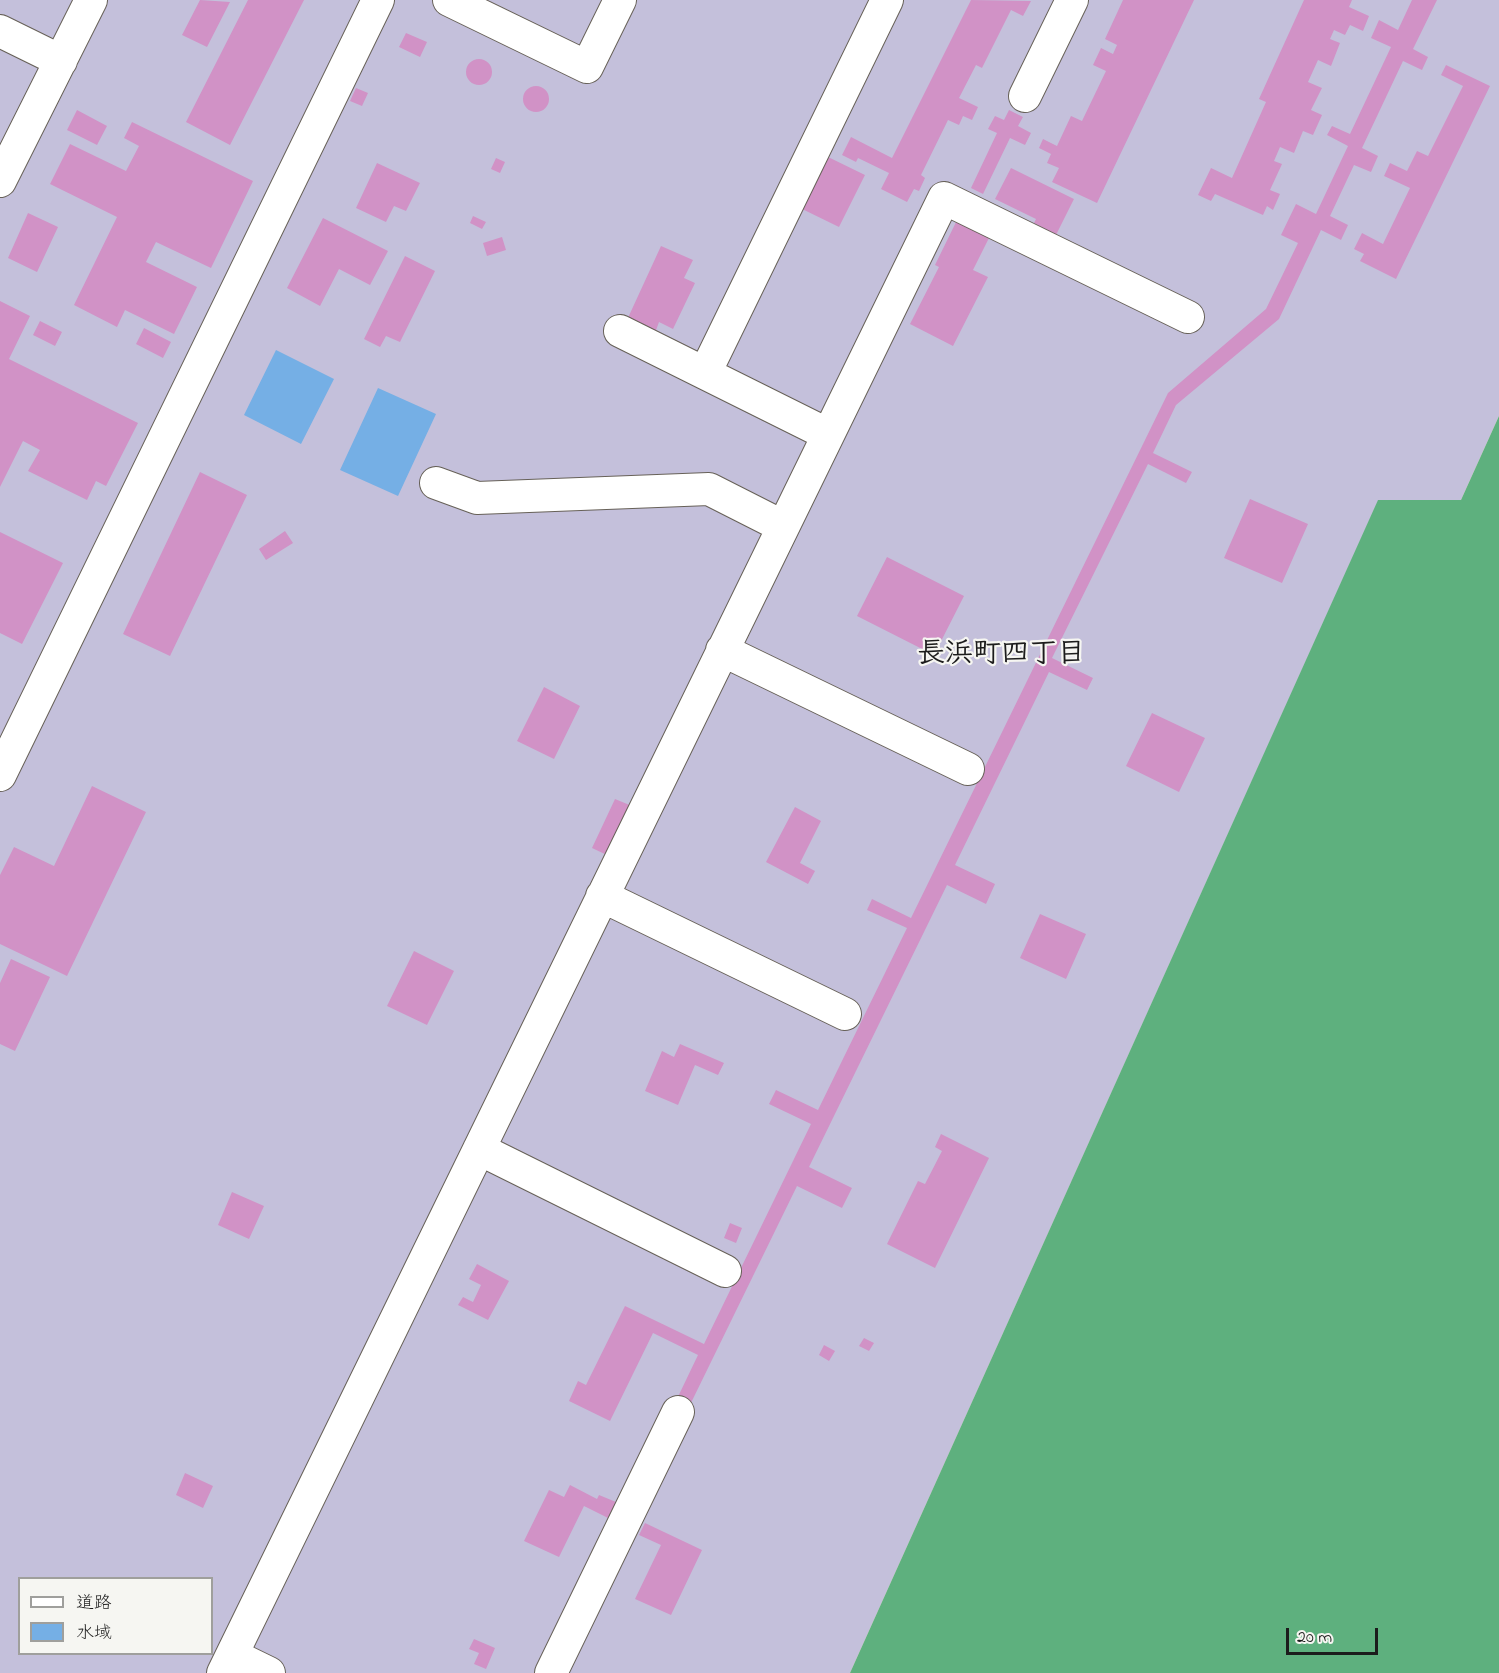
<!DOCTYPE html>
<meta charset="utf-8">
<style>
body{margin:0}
#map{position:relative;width:1499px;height:1673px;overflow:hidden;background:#f2e2c8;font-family:"Indie Flower","Klee One",sans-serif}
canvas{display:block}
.legend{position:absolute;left:18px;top:1577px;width:195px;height:78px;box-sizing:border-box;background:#f6f6f2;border:2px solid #9f9f9c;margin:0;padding:8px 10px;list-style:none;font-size:18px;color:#1c1c1c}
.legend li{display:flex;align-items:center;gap:12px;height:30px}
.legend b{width:30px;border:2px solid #9f9f9c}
.scale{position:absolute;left:1286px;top:1628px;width:92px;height:27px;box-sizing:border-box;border:3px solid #1c1c1c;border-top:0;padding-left:8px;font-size:18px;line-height:21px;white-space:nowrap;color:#1c1c1c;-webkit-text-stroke:4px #f6f6f2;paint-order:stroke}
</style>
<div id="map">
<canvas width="1499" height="1673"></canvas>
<ul class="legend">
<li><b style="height:8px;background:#fff"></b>道路</li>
<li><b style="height:16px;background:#75afe5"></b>水域</li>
</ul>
<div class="scale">20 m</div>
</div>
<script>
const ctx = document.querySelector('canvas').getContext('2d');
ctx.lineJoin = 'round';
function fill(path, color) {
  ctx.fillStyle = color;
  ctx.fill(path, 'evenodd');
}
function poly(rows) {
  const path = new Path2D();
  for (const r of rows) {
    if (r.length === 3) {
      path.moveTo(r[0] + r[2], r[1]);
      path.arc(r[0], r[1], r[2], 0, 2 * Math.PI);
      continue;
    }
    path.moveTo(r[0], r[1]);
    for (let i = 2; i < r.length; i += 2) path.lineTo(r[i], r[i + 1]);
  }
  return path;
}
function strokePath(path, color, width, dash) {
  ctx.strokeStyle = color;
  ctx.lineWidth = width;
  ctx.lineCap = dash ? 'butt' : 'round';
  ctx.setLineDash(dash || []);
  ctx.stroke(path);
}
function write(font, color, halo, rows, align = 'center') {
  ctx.font = font + ' "Indie Flower","Klee One",sans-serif';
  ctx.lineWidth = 4.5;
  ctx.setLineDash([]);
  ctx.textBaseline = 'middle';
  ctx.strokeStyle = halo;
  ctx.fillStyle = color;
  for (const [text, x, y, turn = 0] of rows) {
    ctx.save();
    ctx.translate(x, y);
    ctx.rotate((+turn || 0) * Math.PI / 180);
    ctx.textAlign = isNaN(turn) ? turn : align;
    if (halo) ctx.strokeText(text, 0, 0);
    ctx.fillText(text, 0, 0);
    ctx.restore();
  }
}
fill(poly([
 [0,0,1499,0,1499,416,1461,500,1378,501,850,1673,0,1673],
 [20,1578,212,1578,212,1654,20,1654]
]), '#c4c0db');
fill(poly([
 [1499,416,1499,1673,850,1673,1378,500,1461,500]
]), '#5eb07e');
fill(poly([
 [276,350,334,379,301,444,244,415],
 [378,388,436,414,398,496,340,470]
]), '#75afe5');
fill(poly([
 [200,0,230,2,207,47,182,35],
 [248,0,304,0,230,145,186,122],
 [971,0,1031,1,1023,16,1011,10,982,68,976,65,959,98,978,107,972,120,963,116,959,125,948,120,921,175,925,178,919,191,914,189,907,202,881,189,889,173,858,158,856,162,842,155,851,137,892,158],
 [1123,0,1194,0,1097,203,1052,182,1059,168,1047,163,1051,154,1039,148,1043,139,1057,146,1071,116,1082,121,1106,71,1093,65,1101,48,1113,54,1117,45,1105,39],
 [1304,0,1352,0,1349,7,1369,16,1363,31,1350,25,1345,35,1334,30,1330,39,1340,43,1331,66,1318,60,1308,82,1322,88,1311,110,1322,115,1313,135,1303,131,1294,153,1280,147,1274,161,1282,164,1270,190,1280,194,1273,210,1267,206,1263,215,1215,194,1211,201,1198,195,1211,168,1232,178,1266,102,1259,99],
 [1412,0,1437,0,1413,49,1428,57,1422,70,1403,61,1362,148,1378,156,1371,172,1354,165,1330,216,1348,225,1341,240,1321,230,1279,319,1176,405,1153,453,1192,472,1186,483,1148,464,1052,658,1093,678,1087,690,1049,672,955,865,995,884,986,904,947,885,809,1167,852,1188,842,1208,797,1186,688,1409,675,1403,698,1355,653,1333,610,1421,569,1401,578,1381,586,1385,625,1306,704,1344,811,1124,769,1104,776,1090,818,1110,907,928,867,910,872,899,911,918,1168,393,1266,309,1298,243,1281,235,1296,204,1316,214,1348,146,1327,135,1332,126,1350,134,1391,47,1371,38,1379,20,1398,30],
 [406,33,427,42,420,57,399,47],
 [479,72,13],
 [1446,65,1490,86,1396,279,1360,261,1364,254,1354,249,1362,233,1383,244,1410,188,1384,176,1390,163,1407,171,1417,151,1428,156,1463,86,1441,75],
 [536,99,13],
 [356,88,368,93,362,106,350,101],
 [77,110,107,126,97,145,67,130],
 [1009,110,1023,117,1018,126,1031,133,1025,145,1010,138,983,194,971,188,997,133,988,129,995,116,1004,120],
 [132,122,253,181,211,268,156,242,146,262,197,287,174,334,125,310,117,327,74,305,117,217,50,184,70,144,126,171,139,146,124,138],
 [824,155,865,175,839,227,798,207],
 [496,158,505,162,500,173,491,169],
 [377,163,420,183,406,211,394,206,386,222,356,208],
 [1011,168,1074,199,1056,235,1034,223,1036,219,995,199],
 [28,213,58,227,37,272,8,258],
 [960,214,993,230,973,270,988,277,953,346,910,324,939,267,935,265],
 [473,216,486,222,482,229,470,223],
 [323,218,388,251,370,285,339,269,320,306,287,288],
 [502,237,506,250,487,256,483,243],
 [661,246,693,260,684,278,695,283,673,329,659,322,655,333,627,320],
 [405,256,435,271,400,342,386,336,380,347,364,339],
 [0,301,30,316,9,359,138,423,106,486,96,481,87,500,28,471,40,450,23,441,0,487],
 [40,321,62,332,55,346,33,335],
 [144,328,171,342,163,358,136,344],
 [200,472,247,495,170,656,123,634],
 [1250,499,1308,524,1282,583,1224,558],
 [285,531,293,543,266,560,259,549],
 [0,532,63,563,22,644,0,633],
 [887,557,964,596,934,655,857,616],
 [544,687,580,706,554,759,517,741],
 [1152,713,1205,738,1179,792,1126,766],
 [92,786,146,812,67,976,0,944,0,875,14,847,54,866],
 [615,799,632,806,609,856,592,848],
 [795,807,821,821,800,863,815,871,808,884,766,862],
 [1040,914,1086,934,1066,979,1020,958],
 [414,951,454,971,427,1025,387,1006],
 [11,959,50,977,15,1051,0,1044,0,983],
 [680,1044,724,1063,718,1075,695,1065,678,1105,645,1091,662,1051,674,1057],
 [941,1134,989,1158,935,1268,887,1244,918,1181,925,1184,942,1151,935,1147],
 [232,1192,264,1206,249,1239,218,1225],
 [730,1223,742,1228,736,1243,724,1238],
 [477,1264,509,1281,488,1320,458,1305,463,1297,473,1302,481,1285,469,1279],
 [864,1338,874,1343,869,1351,859,1346],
 [824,1345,835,1351,829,1361,819,1355],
 [185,1473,213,1486,203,1508,176,1495],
 [570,1485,597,1499,599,1495,616,1502,608,1518,584,1506,559,1557,524,1541,549,1490,564,1497],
 [645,1523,702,1550,671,1615,635,1599,661,1545,639,1535],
 [474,1639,495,1648,486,1669,474,1664,479,1653,469,1649]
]), '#d192c6');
const minor = poly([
 [449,0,587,67,620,0],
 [0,31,61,61],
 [1025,96,1072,0],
 [0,181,91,0],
 [620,331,827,434],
 [705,373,887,0],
 [436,483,477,498,709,489,782,526],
 [722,650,968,769],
 [0,775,378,0],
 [602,896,845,1014],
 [479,1149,725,1271],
 [232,1655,269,1673],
 [223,1673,944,198,1188,317],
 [551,1673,678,1412]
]);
strokePath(minor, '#676158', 34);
strokePath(minor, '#fff', 32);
write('bold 28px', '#1c1c1c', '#f6f6f2', [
 ["長浜町四丁目",1001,656]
]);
</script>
